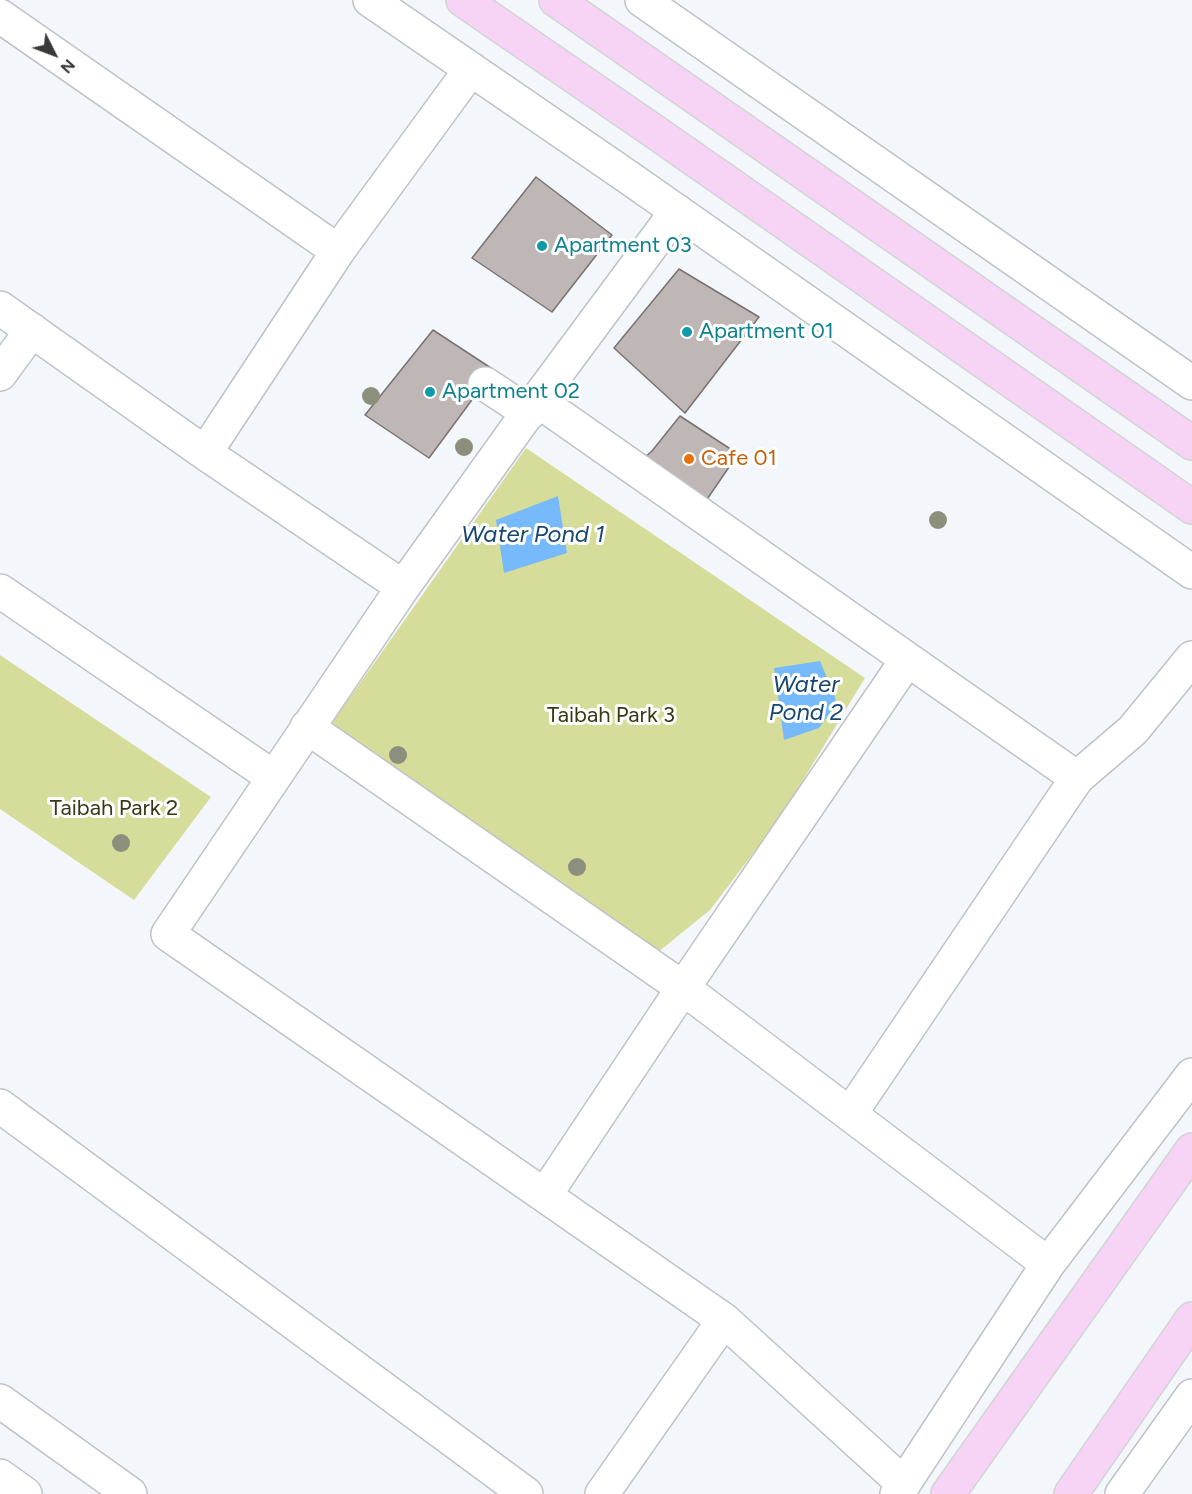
<!DOCTYPE html>
<style>
body{margin:0}
#map{position:relative;width:1192px;height:1494px;overflow:hidden;background:#f3f7fc;font-family:Figtree,sans-serif}
canvas{display:block}
.north{position:absolute;left:24px;top:24px;width:60px;height:60px;-webkit-text-stroke:4px #fff;paint-order:stroke;rotate:132deg;font-size:16px;font-weight:700;line-height:24px;text-align:center;color:#393a3c}
.north::after{content:'';display:block;margin:auto;width:21px;height:27px;background:#393a3c;clip-path:polygon(50% 0,100% 100%,50% 72%,0 100%)}
</style>
<div id="map">
<canvas width="1192" height="1494"></canvas>
<div class="north">N</div>
</div>
<script>
const ctx = document.querySelector('canvas').getContext('2d');
ctx.lineJoin = 'round';
function fill(path, color) {
  ctx.fillStyle = color;
  ctx.fill(path, 'evenodd');
}
function poly(rows) {
  const path = new Path2D();
  for (const r of rows) {
    path.moveTo(r[0], r[1]);
    for (let i = 2; i < r.length; i += 2) path.lineTo(r[i], r[i + 1]);
  }
  return path;
}
function strokePath(path, color, width, dash) {
  ctx.strokeStyle = color;
  ctx.lineWidth = width;
  ctx.lineCap = dash ? 'butt' : 'round';
  ctx.setLineDash(dash || []);
  ctx.stroke(path);
}
function write(font, color, halo, rows, align = 'center') {
  ctx.font = font + ' Figtree,sans-serif';
  ctx.lineWidth = 6;
  ctx.setLineDash([]);
  ctx.textBaseline = 'middle';
  ctx.strokeStyle = halo;
  ctx.fillStyle = color;
  for (const [text, x, y, turn = 0] of rows) {
    ctx.save();
    ctx.translate(x, y);
    ctx.rotate((+turn || 0) * Math.PI / 180);
    ctx.textAlign = isNaN(turn) ? turn : align;
    if (halo) ctx.strokeText(text, 0, 0);
    ctx.fillText(text, 0, 0);
    ctx.restore();
  }
}
fill(poly([
 [526,448,865,678,780,818,710,910,652,957,327,730],
 [0,655,211,797,134,900,0,809]
]), '#d6dd9a');
fill(poly([
 [558,496,567,553,504,573,496,520],
 [820,661,835,697,836,704,819,728,784,740,774,668]
]), '#77bafc');
const building = poly([
 [536,177,612,235,552,312,472,258,536,177],
 [679,269,759,317,685,413,614,348,679,269],
 [433,330,494,370,429,458,365,415,433,330],
 [680,416,738,454,701,508,638,463,652,451,680,416]
]);
fill(building, '#beb7b5');
strokePath(building, '#787270', 1.5);
const minor = poly([
 [370,0,628,177,1192,572],
 [642,0,1192,383],
 [0,16,338,251],
 [677,211,537,400,403,587,168,934,724,1320,904,1484],
 [0,308,205,453,403,587],
 [0,374,32,330],
 [485,384,529,413],
 [537,400,1077,778,1133,730,1192,658],
 [205,453,338,251,471,69],
 [0,591,273,777],
 [307,727,683,988,1048,1264],
 [0,1106,526,1494],
 [850,1114,1077,778],
 [545,1195,683,988,907,660],
 [0,1401,130,1494],
 [0,1476,25,1494],
 [602,1494,724,1320],
 [897,1494,1048,1264,1192,1075],
 [1122,1494,1192,1396]
]);
const major = poly([
 [463,0,658,134,1192,507],
 [556,0,1192,443],
 [948,1494,1192,1150],
 [1071,1494,1192,1319]
]);
strokePath(minor, '#bfc2c8', 36);
strokePath(major, '#d3d4d4', 36);
strokePath(minor, '#fff', 33);
strokePath(major, '#f7d4f5', 33);
ctx.fillStyle = '#8c8f7c';
for (const [x, y] of [
 [371,396],
 [464,447],
 [938,520],
 [398,755],
 [121,843],
 [577,867]
]) {
  ctx.beginPath();
  ctx.arc(x, y, 9, 0, 2 * Math.PI);
  ctx.fill();
}
for (const [x, y, r, color] of [
 [542,246,6,"#0f9aa8"],
 [687,332,6,"#0f9aa8"],
 [430,392,6,"#0f9aa8"],
 [689,459,6,"#e8710a"]
]) {
  const dot = new Path2D();
  dot.arc(x, y, r, 0, 2 * Math.PI);
  ctx.fillStyle = color;
  ctx.fill(dot);
  strokePath(dot, '#fff', 2);
}
write('22px', '#0d838f', '#fff', [
 ["Apartment 03",554,246],
 ["Apartment 01",699,332],
 ["Apartment 02",442,392]
], 'left');
write('22px', '#c56008', '#fff', [
 ["Cafe 01",701,459]
], 'left');
write('22px', '#373a13', '#fff', [
 ["Taibah Park 3",611,716],
 ["Taibah Park 2",114,809]
]);
write('italic 24px', '#184872', '#fff', [
 ["Water Pond 1",533,535],
 ["Water",806,685],
 ["Pond 2",806,713]
]);
</script>
